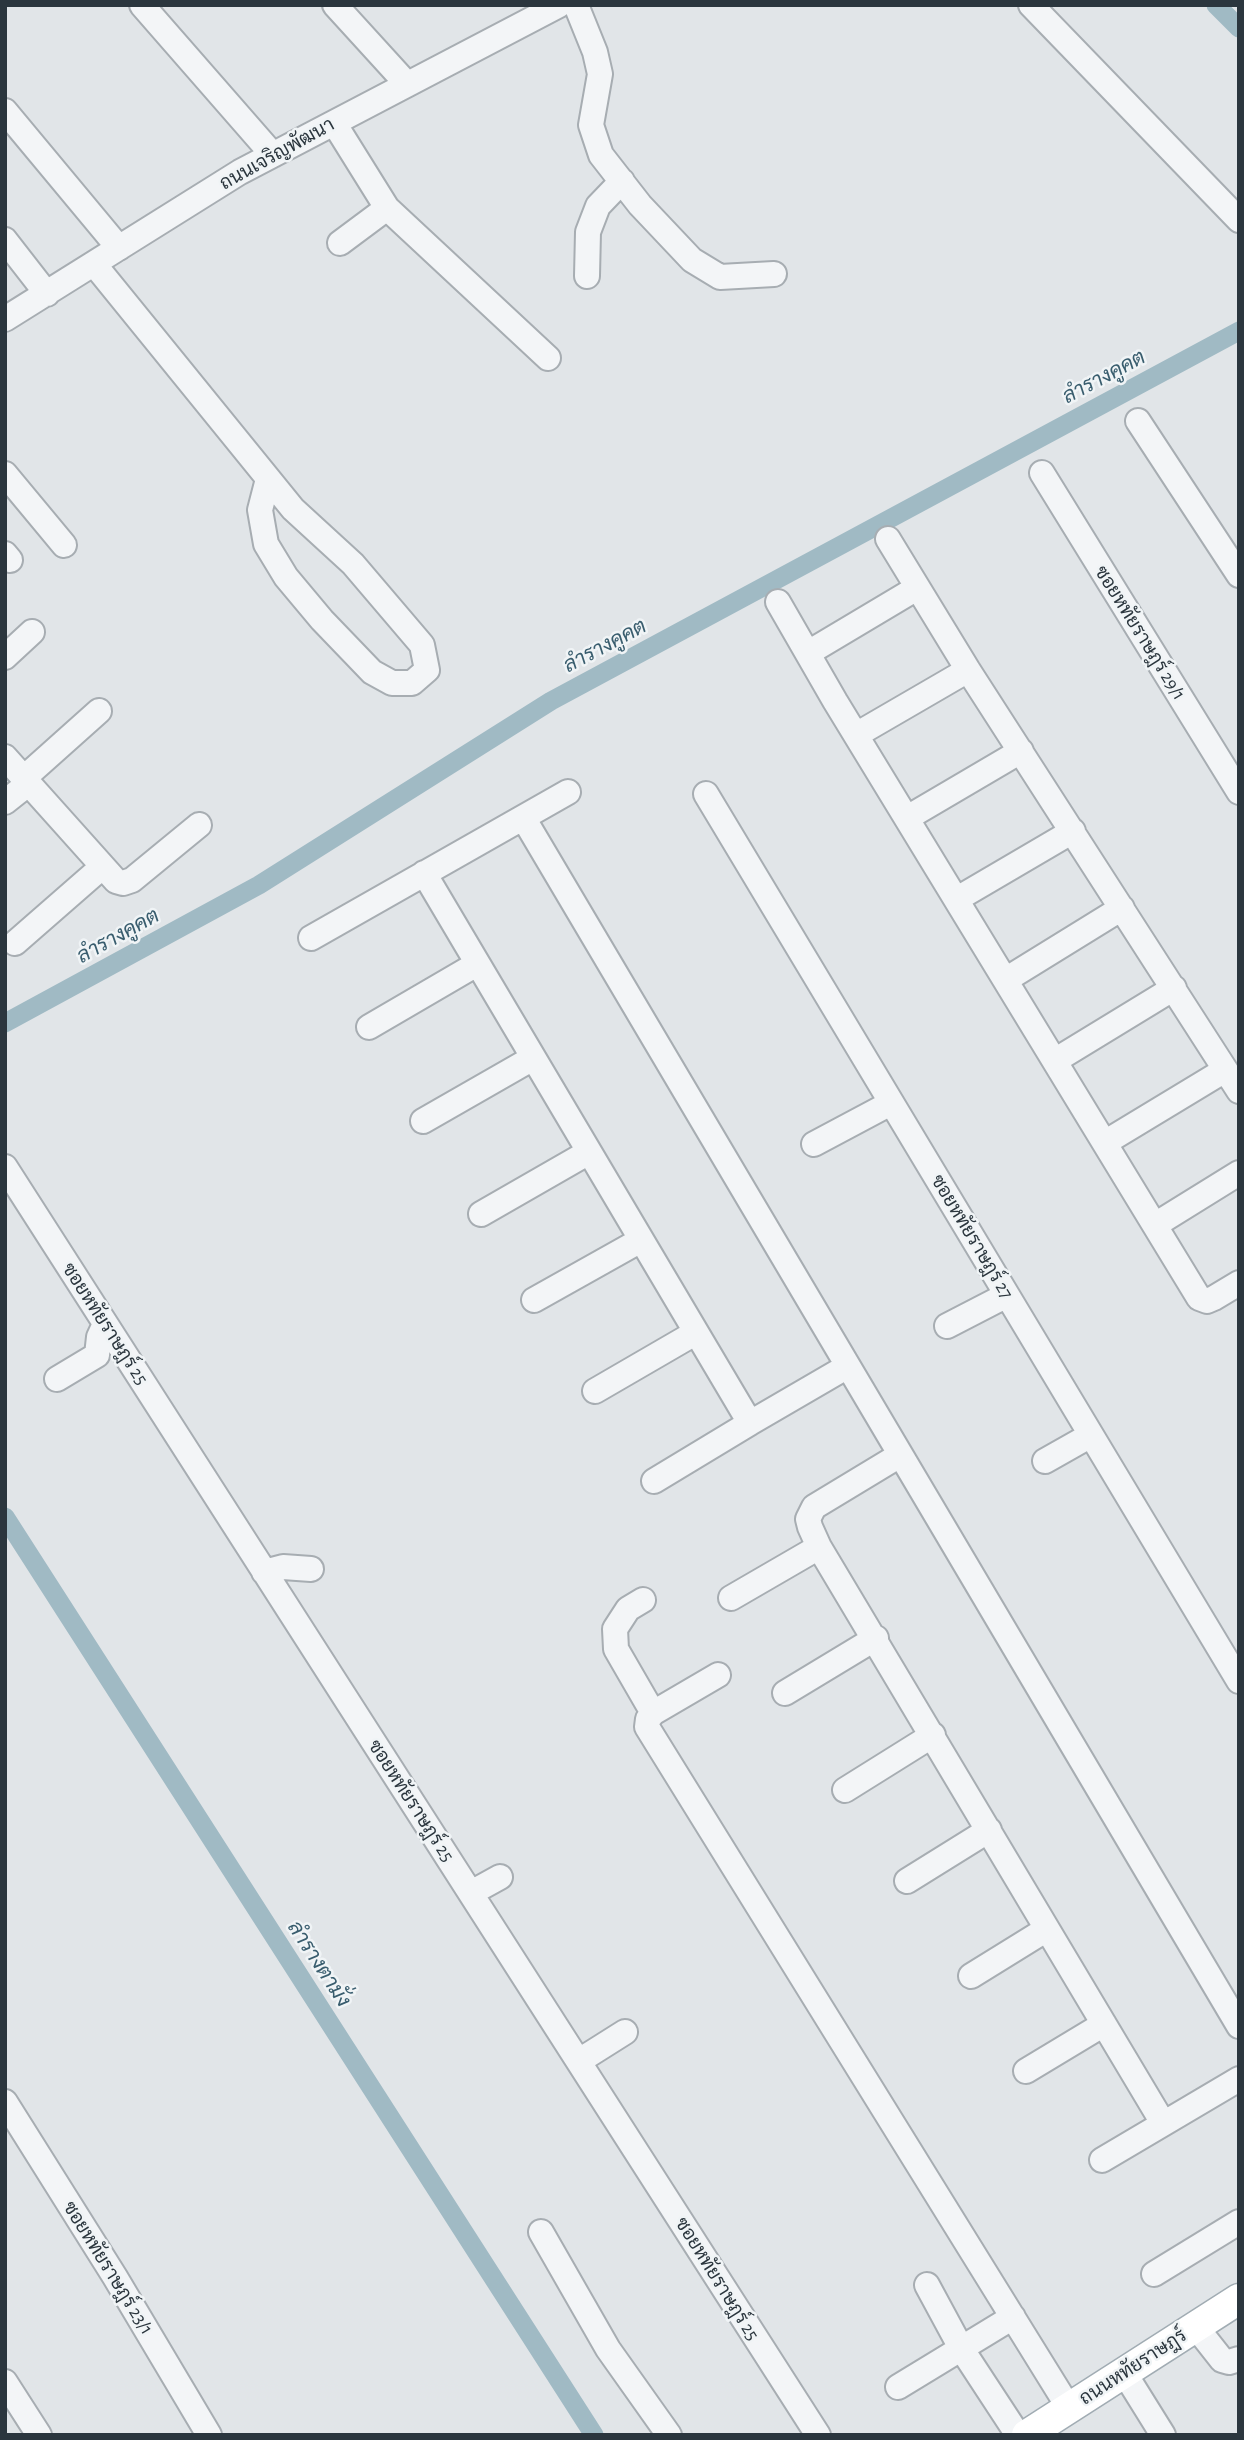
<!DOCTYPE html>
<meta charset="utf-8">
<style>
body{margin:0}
#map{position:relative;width:1244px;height:2440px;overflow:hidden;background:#e1e5e8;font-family:"Alegreya Sans",sans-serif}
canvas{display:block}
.frame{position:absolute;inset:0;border:7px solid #2b363e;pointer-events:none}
</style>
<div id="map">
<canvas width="1244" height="2440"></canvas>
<div class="frame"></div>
</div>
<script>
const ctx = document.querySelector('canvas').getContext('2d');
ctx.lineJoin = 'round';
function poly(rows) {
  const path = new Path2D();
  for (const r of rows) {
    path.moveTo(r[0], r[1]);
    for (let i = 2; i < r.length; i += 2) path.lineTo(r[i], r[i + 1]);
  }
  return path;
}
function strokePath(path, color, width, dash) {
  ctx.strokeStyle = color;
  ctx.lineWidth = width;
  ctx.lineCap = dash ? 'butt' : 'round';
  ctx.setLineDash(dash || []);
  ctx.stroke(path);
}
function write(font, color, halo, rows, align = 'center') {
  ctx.font = font + ' "Alegreya Sans",Sarabun,sans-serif';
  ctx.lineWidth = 5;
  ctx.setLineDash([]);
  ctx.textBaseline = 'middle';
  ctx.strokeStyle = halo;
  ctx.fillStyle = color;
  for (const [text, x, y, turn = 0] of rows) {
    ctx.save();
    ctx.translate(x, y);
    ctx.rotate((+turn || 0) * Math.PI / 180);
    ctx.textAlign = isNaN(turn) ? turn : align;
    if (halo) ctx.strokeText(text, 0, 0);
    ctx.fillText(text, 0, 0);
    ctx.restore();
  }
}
strokePath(poly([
 [1216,5,1239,28],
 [5,1023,259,885,551,701,1239,331],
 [5,1517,594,2435]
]), '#a0bac4', 19);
const minor = poly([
 [142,5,273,155],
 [335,5,407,84],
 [576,5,595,52,600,74,591,125,601,155,640,205,692,260,720,277,774,274],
 [1031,5,1239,220],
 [5,111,119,248],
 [334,123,387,208,548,358],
 [5,240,47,294],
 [340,243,387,208],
 [94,264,293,509,353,564,422,645,427,670,412,683,392,683,372,672,322,620,286,577,266,544,260,510,268,479],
 [587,276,588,232,598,206,622,181],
 [5,319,240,172,559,5],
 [1138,421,1239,575],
 [1042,473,1239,792],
 [5,474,64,545],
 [888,539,968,670,1239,1091],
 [5,554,10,560],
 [778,602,835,701,1199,1298,1207,1301,1214,1298,1239,1283],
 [808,653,917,588],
 [5,657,32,632],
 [856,735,968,670],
 [5,757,116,881,123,883,132,880,199,825],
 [24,778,99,711],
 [706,794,1239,1681],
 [5,802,29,783],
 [907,818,1021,751],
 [524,819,1239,2026],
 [424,873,750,1423,848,1366],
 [957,899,1073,831],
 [311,938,568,792],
 [15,943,102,867],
 [1007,979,1122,908],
 [369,1027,477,964],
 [1056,1060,1174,988],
 [423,1121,533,1058],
 [1106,1142,1225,1070],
 [814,1144,891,1103],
 [5,1167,818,2435],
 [481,1214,589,1152],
 [1155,1225,1239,1173],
 [534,1300,641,1240],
 [947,1326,1007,1295],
 [57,1379,97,1355,99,1337,105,1324],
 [595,1391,695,1333],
 [900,1455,814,1507,808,1519,810,1527,819,1547,1163,2123],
 [1045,1461,1091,1435],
 [654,1481,750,1423],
 [264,1572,283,1567,311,1569],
 [731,1598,819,1547],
 [643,1600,628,1609,615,1629,616,1649,653,1713],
 [718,1675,653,1713,648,1719,647,1727,1069,2408],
 [785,1693,876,1638],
 [845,1790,933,1735],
 [907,1881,989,1830],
 [471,1893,500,1877],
 [971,1976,1047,1929],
 [579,2061,625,2032],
 [1026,2071,1104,2024],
 [5,2102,115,2277,209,2435],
 [1102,2160,1239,2079],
 [541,2232,608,2349,669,2435],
 [1154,2274,1239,2222],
 [927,2285,961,2348,1018,2435],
 [1196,2327,1222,2360,1229,2362,1239,2359],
 [1125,2374,1163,2435],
 [5,2382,39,2435],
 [898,2387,1013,2317]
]);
const major = poly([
 [1027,2435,1239,2299]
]);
strokePath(minor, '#a7adb2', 28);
strokePath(major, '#a1acb3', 33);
strokePath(minor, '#f3f5f7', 24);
strokePath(major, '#fff', 30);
write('19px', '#2b363e', '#f0f4f6', [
 ["ถนนเจริญพัฒนา",277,154,-29],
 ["ซอยหทัยราษฎร์ 29/1",1140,633,58],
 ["ซอยหทัยราษฎร์ 27",972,1237,59],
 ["ซอยหทัยราษฎร์ 25",105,1324,57],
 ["ซอยหทัยราษฎร์ 25",411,1801,57],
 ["ซอยหทัยราษฎร์ 23/1",108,2268,58],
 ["ซอยหทัยราษฎร์ 25",717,2279,58],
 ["ถนนหทัยราษฎร์",1133,2367,-33]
]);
write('italic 21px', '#395d6e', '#f0f4f6', [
 ["ลำรางคูคต",1104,377,-28],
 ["ลำรางคูคต",605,646,-28],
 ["ลำรางคูคต",118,936,-29],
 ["ลำรางตามั่ง",319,1964,57]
]);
</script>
